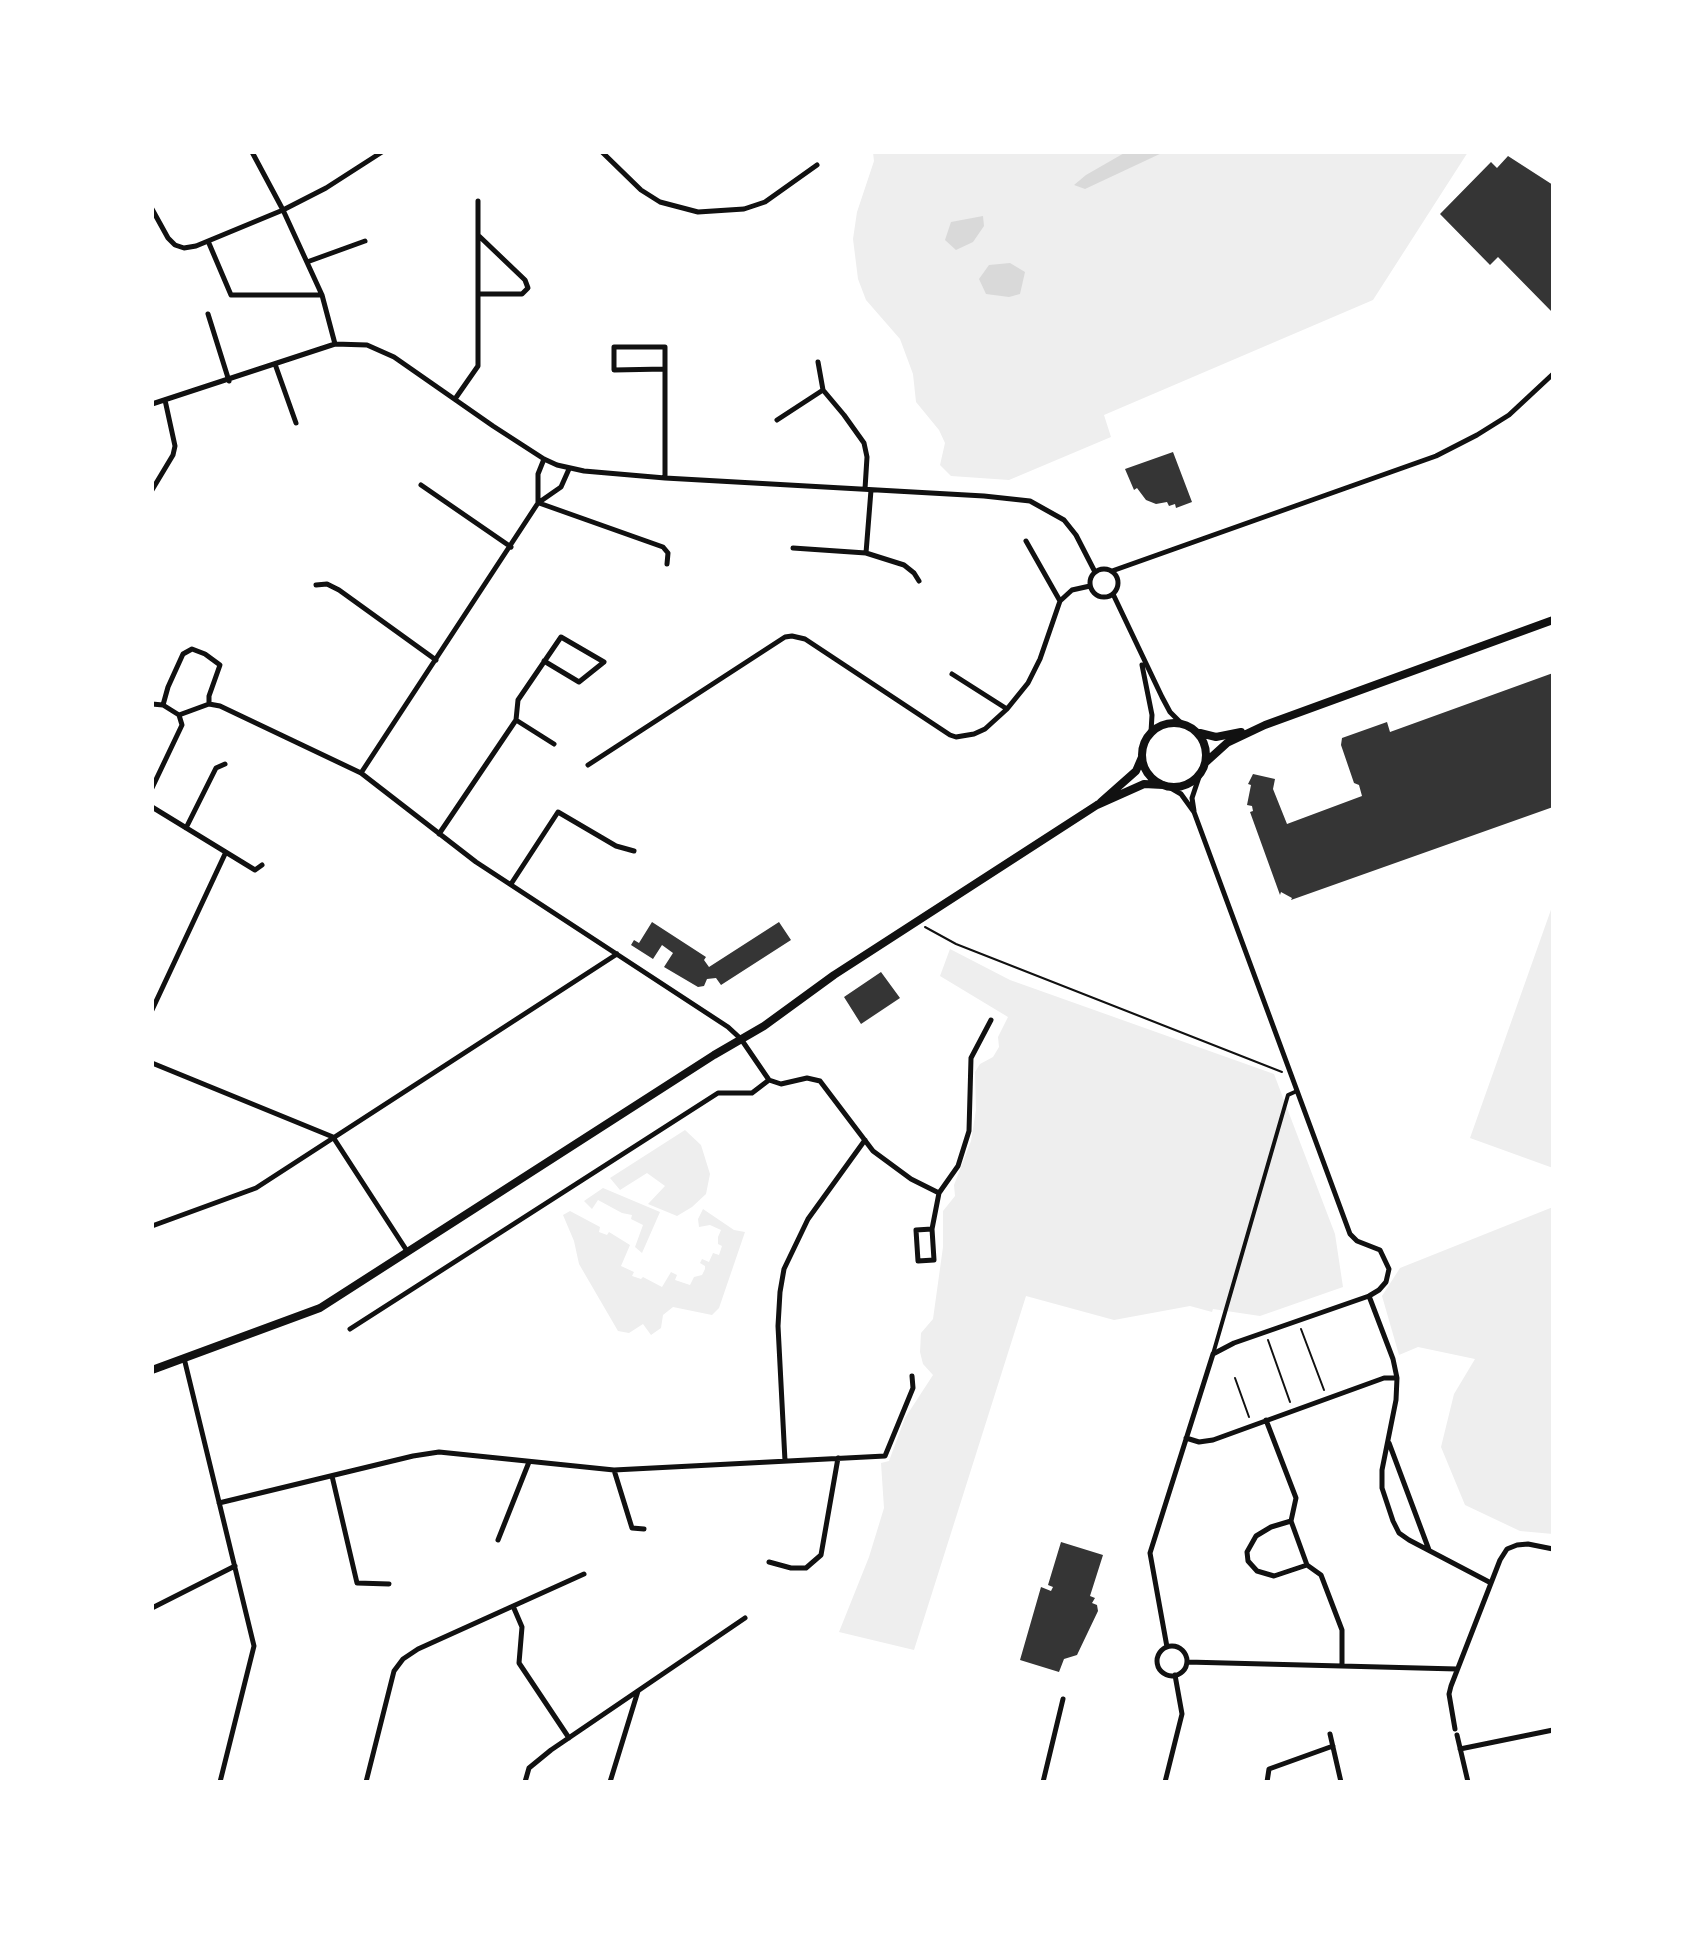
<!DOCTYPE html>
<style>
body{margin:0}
#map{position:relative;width:1705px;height:1934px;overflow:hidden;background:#fff;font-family:Cabin,sans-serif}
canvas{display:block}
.frame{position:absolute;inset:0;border:154px solid #fff;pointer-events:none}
</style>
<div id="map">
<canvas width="1705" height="1934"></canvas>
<div class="frame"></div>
</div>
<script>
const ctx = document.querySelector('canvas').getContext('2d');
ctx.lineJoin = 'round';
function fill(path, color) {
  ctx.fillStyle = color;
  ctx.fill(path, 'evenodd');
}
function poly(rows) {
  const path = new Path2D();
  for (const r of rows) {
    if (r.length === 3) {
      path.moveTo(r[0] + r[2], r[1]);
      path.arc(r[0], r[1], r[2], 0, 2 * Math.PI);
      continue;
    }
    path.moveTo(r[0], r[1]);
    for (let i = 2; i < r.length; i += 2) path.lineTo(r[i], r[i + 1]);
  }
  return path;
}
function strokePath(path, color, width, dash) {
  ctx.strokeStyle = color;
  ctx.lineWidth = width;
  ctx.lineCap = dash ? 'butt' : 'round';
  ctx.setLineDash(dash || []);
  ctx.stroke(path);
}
fill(poly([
 [873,152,1468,152,1373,300,1104,415,1111,437,1009,480,951,476,940,465,945,443,939,430,916,402,913,374,900,339,866,300,858,279,853,239,857,212,874,161],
 [1553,904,1553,1168,1470,1138],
 [950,949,1010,980,1274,1074,1335,1234,1343,1287,1260,1316,1213,1309,1212,1312,1190,1306,1114,1320,1026,1296,914,1650,839,1632,869,1557,884,1508,881,1463,889,1461,905,1418,933,1375,923,1364,920,1352,921,1333,933,1319,943,1247,943,1211,955,1196,954,1185,971,1141,976,1110,975,1072,980,1064,993,1057,999,1047,998,1037,1008,1017,940,976],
 [685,1130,701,1145,710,1174,706,1194,692,1207,677,1216,648,1204,665,1186,647,1173,620,1190,610,1178],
 [603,1188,660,1212,642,1253,635,1247,643,1225,631,1219,632,1215,622,1213,598,1200,592,1209,584,1201],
 [1553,1207,1553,1534,1520,1531,1465,1505,1441,1447,1454,1394,1475,1359,1418,1347,1399,1355,1382,1296,1400,1268],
 [703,1209,734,1230,745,1232,719,1308,712,1315,673,1307,663,1315,661,1328,651,1335,643,1324,629,1333,618,1331,579,1264,574,1241,563,1215,570,1211,600,1227,599,1232,607,1235,609,1232,630,1245,621,1266,634,1272,632,1276,641,1279,643,1277,662,1287,671,1272,677,1275,675,1280,690,1285,694,1277,702,1275,705,1269,705,1266,700,1263,702,1259,709,1262,713,1253,719,1255,722,1246,718,1244,718,1237,721,1230,710,1225,699,1227,698,1219]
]), '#eee');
fill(poly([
 [1126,152,1164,152,1085,189,1074,185,1086,175],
 [983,216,984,226,973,242,956,250,945,240,951,222],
 [1010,263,1025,272,1020,294,1009,297,986,294,979,279,989,265]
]), '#d9d9d9');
fill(poly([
 [1508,156,1553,185,1552,312,1498,257,1490,265,1440,214,1491,162,1497,168],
 [1173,452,1192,502,1176,508,1175,504,1169,506,1167,502,1156,504,1146,500,1137,488,1134,490,1125,469],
 [1553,673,1553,807,1291,900,1292,898,1281,892,1280,895,1250,812,1253,811,1252,806,1247,805,1251,785,1248,784,1253,774,1275,779,1273,789,1287,824,1362,796,1359,785,1354,783,1341,745,1342,738,1387,722,1390,732],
 [652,922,706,957,704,960,709,967,779,922,791,940,721,985,716,978,707,979,704,986,698,987,664,967,673,953,662,945,653,959,631,945,634,940,639,943],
 [881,972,900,998,861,1024,844,997],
 [1061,1542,1103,1555,1090,1596,1095,1598,1092,1603,1097,1605,1098,1611,1077,1655,1064,1659,1059,1672,1020,1660,1041,1587,1051,1591,1053,1587,1048,1585]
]), '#353535');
strokePath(poly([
 [925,927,956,944,1282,1072],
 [1301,1329,1324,1390],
 [1268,1340,1290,1402],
 [1235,1378,1249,1417]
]), '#111', 2);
strokePath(poly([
 [1213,1354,1288,1095,1297,1091]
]), '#111', 4);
strokePath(poly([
 [252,152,283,210,322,295,335,344],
 [602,152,641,190,660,202,698,212,744,209,765,202,817,165],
 [152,209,168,238,175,245,184,248,196,246,283,210,326,188,382,152],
 [479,236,525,280,528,288,522,294,479,294],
 [208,241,231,295,322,295],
 [307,262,365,241],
 [208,314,229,381],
 [275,364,296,423],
 [665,369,614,370,614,347,665,347,665,478],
 [823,390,844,415,864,443,867,457,865,489],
 [455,399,478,366,478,201],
 [152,404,335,344,367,345,394,357,493,426,544,459,557,465,584,471,665,478,984,496,1030,501,1064,520,1076,535,1095,572],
 [777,420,823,390,818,362],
 [421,485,511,547],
 [152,490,173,455,175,446,165,400],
 [538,502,538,474,544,459],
 [539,503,663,547,668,553,667,564],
 [1026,541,1060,601],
 [793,548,866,553,904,565,914,573,919,581],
 [866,553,871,490],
 [1104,583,14],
 [1112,571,1436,456,1477,435,1509,415,1553,374],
 [316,585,327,584,339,590,436,660],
 [1113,594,1162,697,1170,712,1181,723],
 [1142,665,1152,715,1151,732],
 [952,674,1007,709],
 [152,704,163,705,179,715],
 [163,705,168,687,183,654,192,649,205,654,220,665,209,696,209,704],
 [179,715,209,704,220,706,361,773,476,862,728,1027,741,1039,769,1080,781,1084,807,1078,820,1081,873,1151,911,1179,939,1193],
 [516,720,554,744],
 [588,765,785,637,792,636,805,639,950,735,956,737,974,734,985,729,1007,709,1028,683,1040,659,1060,601,1072,590,1090,586],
 [361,773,538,503,561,487,569,469],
 [152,788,182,725,179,715],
 [152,807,255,870,262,865],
 [1194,811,1192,798,1200,774],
 [186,828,216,768,225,764],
 [439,834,516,720,518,700,561,637,604,662,579,682,544,661],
 [511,884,558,812,616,846,634,851],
 [152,1010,225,854],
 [152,1063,333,1137,407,1251],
 [152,1226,256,1188,617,954],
 [932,1229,916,1230,918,1261,934,1260,932,1229,939,1193,958,1166,969,1131,971,1058,991,1020],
 [1369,1296,1393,1359,1397,1378,1396,1400,1382,1470,1382,1488,1393,1521,1399,1533,1409,1540,1491,1583],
 [350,1329,718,1093,752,1093,769,1080],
 [184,1358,254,1646,220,1782],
 [1266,1420,1296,1498,1291,1521],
 [1186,1438,1199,1442,1213,1440,1384,1378,1397,1378],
 [1389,1443,1429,1550],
 [785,1461,778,1326,780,1292,784,1269,808,1219,865,1140],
 [614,1470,632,1528,644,1529],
 [332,1476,357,1583,389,1584],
 [219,1503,413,1456,439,1452,614,1470,885,1456,913,1388,912,1376],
 [1291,1521,1307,1565,1321,1575,1342,1630,1342,1665],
 [1291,1521,1271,1527,1256,1536,1247,1552,1248,1561,1257,1571,1274,1576,1307,1565],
 [498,1540,529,1462],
 [769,1562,791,1568,806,1568,821,1555,838,1458],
 [513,1606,522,1627,519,1663,569,1738],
 [152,1608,235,1566],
 [1172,1661,15],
 [1167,1647,1150,1553,1213,1354,1234,1343,1369,1296,1379,1290,1386,1282,1389,1269,1380,1250,1357,1241,1350,1234,1194,812,1181,794,1169,787],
 [1187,1662,1457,1669],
 [1455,1729,1449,1694,1451,1686,1500,1560,1507,1549,1517,1545,1528,1544,1553,1549],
 [1330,1734,1341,1782],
 [1457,1735,1468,1782],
 [1460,1749,1553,1730],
 [366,1782,394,1671,403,1659,418,1649,584,1574],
 [525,1782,529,1768,551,1750,745,1618],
 [610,1782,638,1691],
 [1043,1782,1063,1699],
 [1165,1782,1182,1714,1175,1675],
 [1267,1782,1269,1769,1333,1746]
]), '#111', 5);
strokePath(poly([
 [1174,755,32],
 [1200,733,1216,737,1241,732],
 [1206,762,1227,743,1265,725,1553,620],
 [1101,802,1136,771,1142,757],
 [152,1370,320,1308,714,1055,764,1026,834,975,1097,805,1144,784,1163,785]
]), '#111', 8);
</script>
